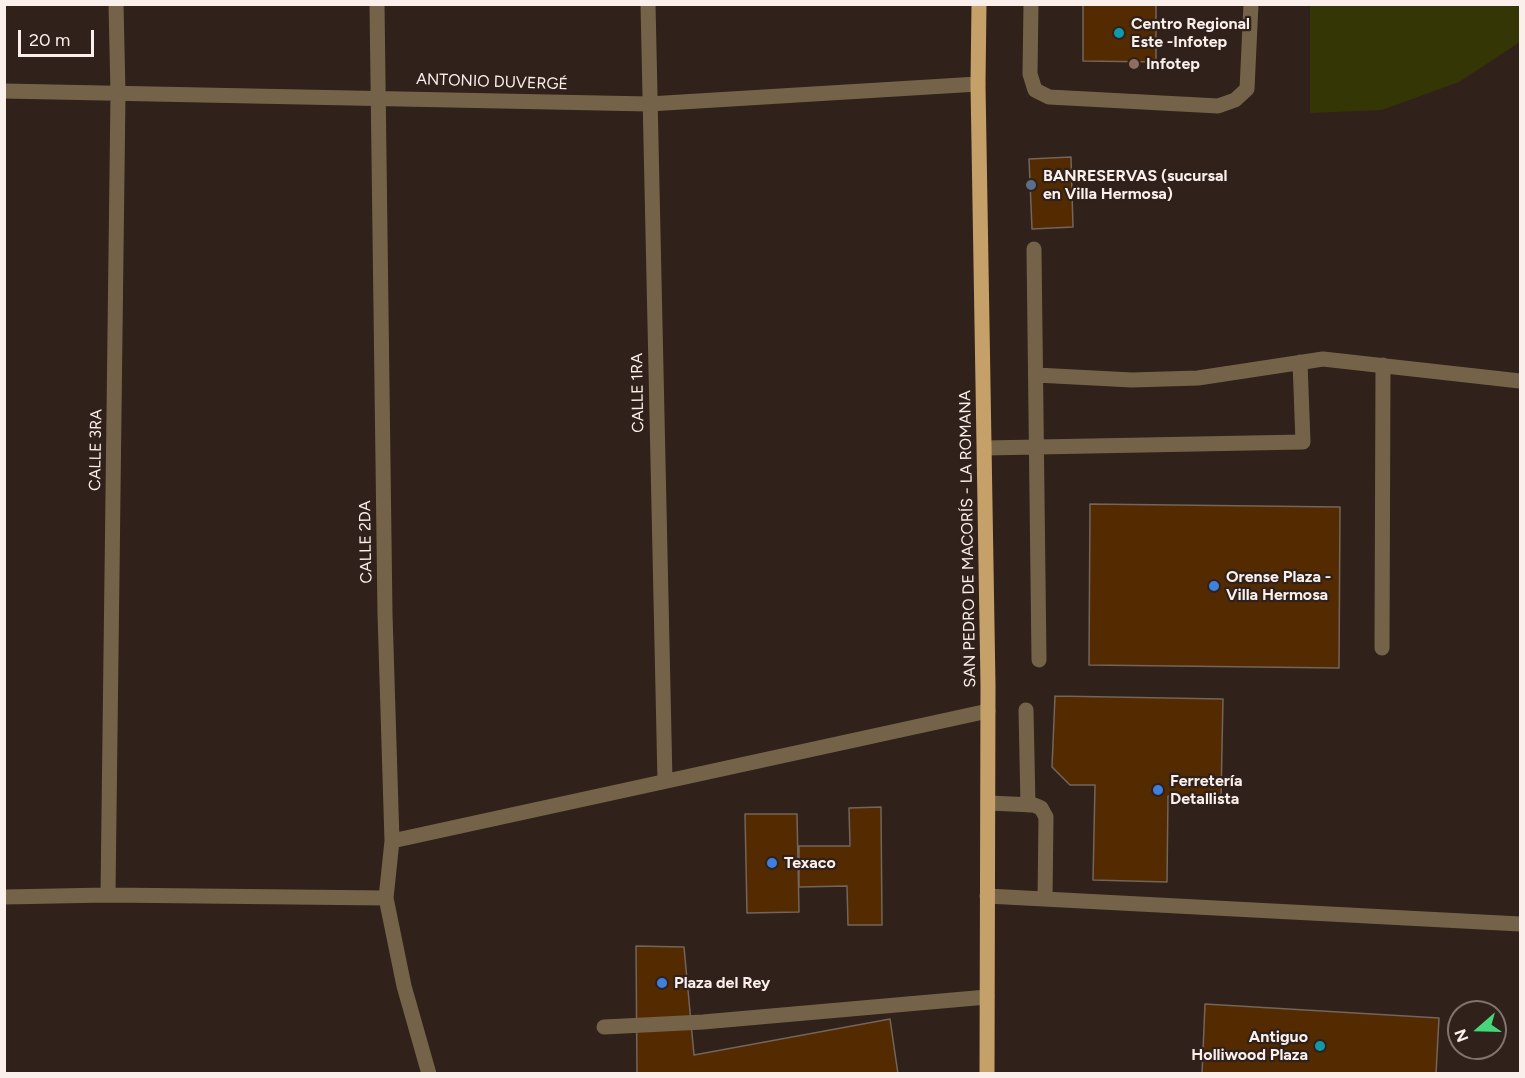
<!DOCTYPE html>
<meta charset="utf-8">
<style>
body{margin:0}
#map{position:relative;width:1525px;height:1078px;overflow:hidden;background:#30211b;font-family:Figtree,sans-serif}
canvas{display:block}
.frame{position:absolute;inset:0;border:6px solid #faefeb;pointer-events:none}
.north{position:absolute;left:1447px;top:1000px;width:60px;height:60px;box-sizing:border-box;background:#30211b;border:2px solid #81736e;border-radius:50%;rotate:250deg;font-size:16px;font-weight:700;line-height:24px;text-align:center;color:#faefeb}
.north::after{content:'';display:block;margin:auto;width:21px;height:27px;background:#45d77a;clip-path:polygon(50% 0,100% 100%,50% 72%,0 100%)}
.scale{position:absolute;left:18px;top:30px;width:76px;height:27px;box-sizing:border-box;border:3px solid #faefeb;border-top:0;padding-left:8px;font-size:18px;line-height:21px;white-space:nowrap;color:#faefeb;-webkit-text-stroke:4px #30211b;paint-order:stroke}
</style>
<div id="map">
<canvas width="1525" height="1078"></canvas>
<div class="frame"></div>
<div class="north">N</div>
<div class="scale">20 m</div>
</div>
<script>
const ctx = document.querySelector('canvas').getContext('2d');
ctx.lineJoin = 'round';
function fill(path, color) {
  ctx.fillStyle = color;
  ctx.fill(path, 'evenodd');
}
function poly(rows) {
  const path = new Path2D();
  for (const r of rows) {
    path.moveTo(r[0], r[1]);
    for (let i = 2; i < r.length; i += 2) path.lineTo(r[i], r[i + 1]);
  }
  return path;
}
function strokePath(path, color, width, dash) {
  ctx.strokeStyle = color;
  ctx.lineWidth = width;
  ctx.lineCap = dash ? 'butt' : 'round';
  ctx.setLineDash(dash || []);
  ctx.stroke(path);
}
function write(font, color, halo, rows, align = 'center') {
  ctx.font = font + ' Figtree,sans-serif';
  ctx.lineWidth = 4.5;
  ctx.setLineDash([]);
  ctx.textBaseline = 'middle';
  ctx.strokeStyle = halo;
  ctx.fillStyle = color;
  for (const [text, x, y, turn = 0] of rows) {
    ctx.save();
    ctx.translate(x, y);
    ctx.rotate((+turn || 0) * Math.PI / 180);
    ctx.textAlign = isNaN(turn) ? turn : align;
    if (halo) ctx.strokeText(text, 0, 0);
    ctx.fillText(text, 0, 0);
    ctx.restore();
  }
}
fill(poly([
 [1310,5,1520,5,1520,42,1459,82,1382,110,1310,113]
]), '#343606');
const building = poly([
 [1083,4,1156,4,1156,62,1083,61,1083,4],
 [1071,157,1073,227,1032,229,1029,159,1071,157],
 [1090,504,1340,507,1339,668,1089,665,1090,504],
 [1055,696,1223,699,1221,797,1168,796,1167,882,1093,880,1095,785,1070,785,1052,767,1055,696],
 [881,807,882,925,848,925,847,886,799,887,799,846,850,846,849,808,881,807],
 [745,814,797,814,799,912,747,913,745,814],
 [636,946,684,947,694,1055,890,1019,898,1074,637,1074,636,946],
 [1205,1004,1439,1018,1436,1074,1202,1074,1205,1004]
]);
fill(building, '#542b00');
strokePath(building, '#736559', 1.5);
strokePath(poly([
 [377,4,385,614,392,841,386,898,404,986,429,1074],
 [648,4,665,781],
 [1031,4,1030,74,1035,90,1049,97,1218,106,1235,100,1247,89,1251,4],
 [4,91,649,104,978,84],
 [1034,249,1039,660],
 [1036,375,1132,380,1198,378,1323,359,1520,381],
 [985,448,1303,442,1300,362],
 [1382,648,1383,365],
 [1026,710,1028,805],
 [988,803,1034,805,1041,808,1046,817,1045,899],
 [392,841,988,711],
 [108,895,118,93,116,4],
 [987,896,1520,924],
 [4,897,108,895,386,898],
 [604,1027,703,1022,987,997]
]), '#756349', 15);
strokePath(poly([
 [979,4,978,84,988,685,987,1074]
]), '#c6a069', 15);
for (const [x, y, r, color] of [
 [1119,33,6,"#0f9aa8"],
 [1134,64,6,"#8d6e63"],
 [1031,185,6,"#5c6f8a"],
 [1214,586,6,"#3f7fe0"],
 [1158,790,6,"#3f7fe0"],
 [772,863,6,"#3f7fe0"],
 [662,983,6,"#3f7fe0"],
 [1320,1046,6,"#0f9aa8"]
]) {
  const dot = new Path2D();
  dot.arc(x, y, r, 0, 2 * Math.PI);
  ctx.fillStyle = color;
  ctx.fill(dot);
  strokePath(dot, '#30211b', 2);
}
write('bold 16px', '#faefeb', '#30211b', [
 ["Centro Regional",1131,24],
 ["Este -Infotep",1131,42],
 ["Infotep",1146,64],
 ["BANRESERVAS (sucursal",1043,176],
 ["en Villa Hermosa)",1043,194],
 ["Orense Plaza -",1226,577],
 ["Villa Hermosa",1226,595],
 ["Ferretería",1170,781],
 ["Detallista",1170,799],
 ["Texaco",784,863],
 ["Plaza del Rey",674,983],
 ["Antiguo",1308,1037,"right"],
 ["Holliwood Plaza",1308,1055,"right"]
], 'left');
write('16px', '#faefeb', '#30211b', [
 ["ANTONIO DUVERGÉ",492,82,2],
 ["CALLE 1RA",638,393,-91],
 ["CALLE 3RA",96,450,-89],
 ["SAN PEDRO DE MACORÍS - LA ROMANA",968,539,-91],
 ["CALLE 2DA",366,542,-91]
]);
</script>
